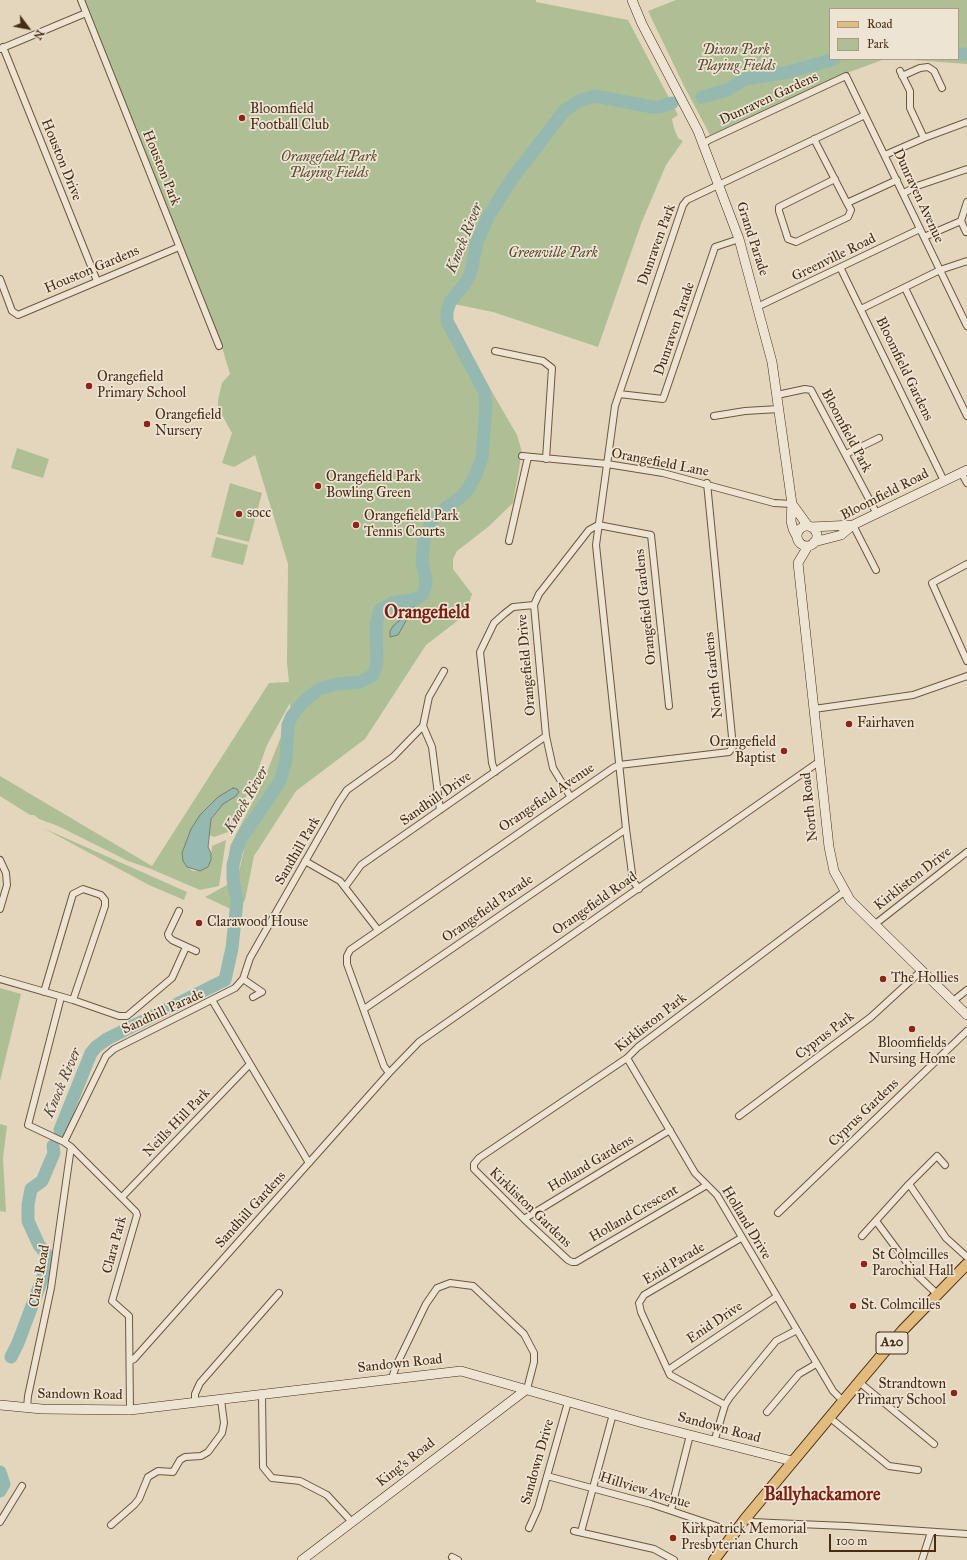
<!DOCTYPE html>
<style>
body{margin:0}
#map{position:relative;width:967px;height:1560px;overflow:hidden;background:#e4d6bd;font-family:"IM FELL Great Primer",serif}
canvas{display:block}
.legend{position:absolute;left:829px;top:8px;width:130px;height:52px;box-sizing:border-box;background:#ede4d4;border:1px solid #ab9a86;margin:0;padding:5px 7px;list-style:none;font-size:12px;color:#472b12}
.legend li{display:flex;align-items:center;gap:8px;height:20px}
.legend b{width:20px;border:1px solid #ab9a86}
.north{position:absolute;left:8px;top:8px;width:40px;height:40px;-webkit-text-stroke:3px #ede4d4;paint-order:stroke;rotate:122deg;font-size:11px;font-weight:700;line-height:16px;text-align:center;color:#472b12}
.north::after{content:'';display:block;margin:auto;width:14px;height:18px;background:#472b12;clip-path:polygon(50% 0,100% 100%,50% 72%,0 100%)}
.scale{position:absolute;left:829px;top:1534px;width:107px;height:18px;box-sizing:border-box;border:2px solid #472b12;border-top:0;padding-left:5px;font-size:12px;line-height:14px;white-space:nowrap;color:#472b12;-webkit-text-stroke:3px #ede4d4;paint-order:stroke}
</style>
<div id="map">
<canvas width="967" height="1560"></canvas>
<ul class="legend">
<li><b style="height:5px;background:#e2bb7e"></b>Road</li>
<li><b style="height:11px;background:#aebf95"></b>Park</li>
</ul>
<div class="north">N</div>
<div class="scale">100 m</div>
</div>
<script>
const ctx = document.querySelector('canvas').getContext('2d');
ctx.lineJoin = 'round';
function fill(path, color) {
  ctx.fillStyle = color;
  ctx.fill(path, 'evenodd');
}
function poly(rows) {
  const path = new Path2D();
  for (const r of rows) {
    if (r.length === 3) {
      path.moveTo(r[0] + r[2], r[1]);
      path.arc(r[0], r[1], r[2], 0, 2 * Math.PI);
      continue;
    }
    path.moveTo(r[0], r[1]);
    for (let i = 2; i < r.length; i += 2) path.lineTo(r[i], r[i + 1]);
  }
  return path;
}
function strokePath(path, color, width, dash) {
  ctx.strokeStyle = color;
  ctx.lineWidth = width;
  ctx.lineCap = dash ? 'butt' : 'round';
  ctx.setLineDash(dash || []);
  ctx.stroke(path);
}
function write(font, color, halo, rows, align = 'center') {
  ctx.font = font + ' "IM FELL Great Primer",serif';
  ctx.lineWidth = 3.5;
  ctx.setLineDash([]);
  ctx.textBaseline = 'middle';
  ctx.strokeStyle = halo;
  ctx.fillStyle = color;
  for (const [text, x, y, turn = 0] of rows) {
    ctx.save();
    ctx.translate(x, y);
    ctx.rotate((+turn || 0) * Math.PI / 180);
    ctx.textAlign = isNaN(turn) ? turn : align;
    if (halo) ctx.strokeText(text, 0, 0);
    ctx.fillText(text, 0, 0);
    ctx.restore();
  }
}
fill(poly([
 [83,0,536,0,536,2,628,20,678,115,672,119,674,128,678,138,683,141,666,165,641,224,598,347,493,312,454,304,450,312,452,323,517,435,522,452,513,503,488,527,457,551,453,559,453,569,472,594,465,615,426,645,365,739,296,791,254,856,245,900,239,909,237,881,245,845,287,773,293,748,290,703,267,745,254,781,228,832,214,837,209,835,211,819,223,804,218,797,183,861,187,867,193,871,200,871,208,867,211,860,212,846,226,840,219,886,200,890,151,869,128,861,58,826,39,819,34,815,30,815,0,796,0,776,152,866,269,683,289,682,287,663,288,564,255,455,234,467,222,463,232,433,218,408,218,400,222,383,230,374,222,347],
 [676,0,967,0,967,64,899,59,958,59,958,9,830,9,830,59,885,59,847,73,710,135,683,84,648,11],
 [17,448,49,459,43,478,11,468],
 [230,483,262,493,249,542,217,534],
 [216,537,248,545,243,565,211,557],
 [284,729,285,749,279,775,266,800,248,825,233,853,230,880,235,911,205,897,227,885,230,846,263,782],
 [43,828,187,892,184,900,149,885],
 [0,988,21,994,0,1081],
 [0,1124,7,1126,3,1158,6,1212,0,1211]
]), '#aebf95');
const water = poly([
 [416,603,398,635,390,637,390,631,393,626,405,616,412,604,416,603],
 [233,788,237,789,239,792,236,796,223,804,211,819,208,847,211,853,211,860,208,867,200,871,187,867,183,861,182,853,191,829,200,815,218,797,233,788]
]);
fill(water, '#95b9b0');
strokePath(water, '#768071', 1);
strokePath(poly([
 [958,54,967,54],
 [702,97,727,90,745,79,789,72,834,59],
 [60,1130,91,1053,96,1047,107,1039,225,980,232,948,237,901,233,879,233,865,237,849,243,836,280,781,286,760,288,725,292,716,304,701,319,689,337,684,360,682,373,675,377,663,376,624,380,610,392,603,416,599,422,595,425,588,426,580,422,562,424,537,435,516,461,497,468,489,476,474,482,458,486,406,484,391,447,321,447,312,450,302,464,285,470,275,477,242,489,215,511,180,565,110,579,101,595,96,652,107,659,107,672,103],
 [11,1357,18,1343,44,1274,47,1255,39,1245,28,1221,28,1205,31,1189,42,1181,54,1153,53,1146],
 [0,1472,4,1484,0,1491]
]), '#95b9b0', 13);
const street = poly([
 [81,0,219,346],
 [3,47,97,281],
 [0,49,86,13],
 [900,71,910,91,910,108,924,138],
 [902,76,920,68,928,67,934,71,942,88],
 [814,139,847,203,897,180],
 [703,144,709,140,846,76,967,326],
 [885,155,924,138,967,122],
 [835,179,779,207,779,211,788,239,796,242,848,217,851,210,847,203],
 [904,193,917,186,967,169],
 [961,221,966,232],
 [924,237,961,221,967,202],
 [841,269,944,481],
 [0,279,12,311,18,315,179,247],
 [905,288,967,416],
 [757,307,920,229],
 [861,309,940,270,967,261],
 [495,351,543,361,552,368,546,459],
 [619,394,663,399,715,247,739,239],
 [777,395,805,389,811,390,877,514],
 [714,416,745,411,779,409],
 [846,454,879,438],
 [522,456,607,464,663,473,774,503,792,504],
 [961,472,967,483],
 [853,525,876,570],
 [509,541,528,457],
 [967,564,932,583,967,661],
 [814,709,913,695,967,676],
 [423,726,432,747,440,810],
 [495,772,492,763,480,652,494,623,504,614,513,607,534,605],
 [570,796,553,768,546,736,534,605,539,594,589,530,598,525,651,535,669,706],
 [0,860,6,873,7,885,0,909],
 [305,861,340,881,378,930],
 [345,887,361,865,546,736],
 [639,889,633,881,626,829,596,545,615,406,683,205,687,200,865,115],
 [179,911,168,934,169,937,172,940,196,951],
 [874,925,967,852],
 [0,979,73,1000,119,1016,127,1016,172,978,186,947],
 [243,979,262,992,253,997],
 [44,992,73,894,83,889,101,895,105,900,105,906,73,1000],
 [61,997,28,1125,64,1142,71,1147,136,1212,137,1215,112,1301,129,1316,130,1410],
 [212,1000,309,1163],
 [953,1001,967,990],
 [364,1009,626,829],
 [627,1058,695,1173,717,1195,833,1391,843,1401],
 [389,1073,384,1066,347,964,347,956,350,950,613,768,619,765,729,752,733,747,707,483],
 [739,1116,871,1017,921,971],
 [64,1142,106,1056,114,1049,235,988,243,979,250,958,339,802,347,790,393,757,423,726,429,697,444,671],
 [909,1184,946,1238,967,1257],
 [707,1185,576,1262,572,1262,568,1260,524,1219,474,1169,474,1164,479,1158,627,1058,638,1047,844,892],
 [122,1197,249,1065],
 [778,1213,967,1031],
 [524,1219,670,1130],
 [876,1221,913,1271,937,1294],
 [862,1236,909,1184,937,1156,945,1165],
 [130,1361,134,1359,389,1073,419,1042,820,761],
 [668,1370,776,1297],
 [392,1378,396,1366,426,1304,437,1288,450,1283,473,1286,524,1334,534,1353,534,1362,527,1389],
 [859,1382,934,1444],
 [262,1395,263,1467,272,1478,300,1481,327,1495,352,1522],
 [195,1403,195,1394,200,1383,279,1293],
 [725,1405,670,1375,641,1312,639,1303,644,1295,741,1238],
 [27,1408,28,1396,51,1288,71,1147],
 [767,1412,799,1374,816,1364],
 [829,1417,889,1466,918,1470],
 [714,1442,725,1405,730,1397,776,1341,797,1330],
 [547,1476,651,1504,734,1532],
 [671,1510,690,1435],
 [745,1519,754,1522,773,1523,847,1526,967,1534],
 [0,1522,22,1486],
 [111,1525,134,1505,139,1499,148,1477,158,1471,173,1472,180,1460,185,1457,201,1456,208,1452,222,1433,224,1423,221,1400],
 [529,1528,538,1508,568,1402],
 [574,1531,654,1549,674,1560],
 [581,1532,613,1414],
 [452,1557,458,1560],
 [922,1560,931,1532]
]);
const secondary = poly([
 [632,0,642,24,698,131,739,239,772,362,792,504,791,521,793,529,796,535],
 [792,504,808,526],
 [807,536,10],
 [811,527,853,525],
 [814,542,841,535,853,525,967,470],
 [808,546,798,563,829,847,834,871,850,900,967,1015],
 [0,1405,42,1409,130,1410,461,1371,643,1423,792,1461],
 [302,1560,527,1389]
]);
const primary = poly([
 [714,1560,745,1519,859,1382,902,1331,967,1264]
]);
strokePath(street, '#6e563d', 8);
strokePath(secondary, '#472b12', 10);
strokePath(primary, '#472b12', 12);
strokePath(street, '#ede4d4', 6);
strokePath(secondary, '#ede4d4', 9);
strokePath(primary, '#e2bb7e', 10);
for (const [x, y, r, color] of [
 [242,118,4,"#8f2418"],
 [89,386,4,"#8f2418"],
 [147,424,4,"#8f2418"],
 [318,486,4,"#8f2418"],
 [239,514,4,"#8f2418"],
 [356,525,4,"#8f2418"],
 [849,724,4,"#8f2418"],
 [784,751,4,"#8f2418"],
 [199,923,4,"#8f2418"],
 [883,979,4,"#8f2418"],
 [912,1029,4,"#8f2418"],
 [864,1264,4,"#8f2418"],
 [853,1306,4,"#8f2418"],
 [954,1393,4,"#8f2418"],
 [673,1538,4,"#8f2418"]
]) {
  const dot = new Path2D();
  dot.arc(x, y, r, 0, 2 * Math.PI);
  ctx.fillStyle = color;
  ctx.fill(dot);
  strokePath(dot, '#ede4d4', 1.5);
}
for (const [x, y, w] of [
 [892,1343,32]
]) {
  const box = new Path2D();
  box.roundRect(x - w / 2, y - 11, w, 22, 3);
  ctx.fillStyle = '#ede4d4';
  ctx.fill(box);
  strokePath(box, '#472b12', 1);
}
write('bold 13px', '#472b12', null, [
 ["A20",892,1343]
]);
write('italic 14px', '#5c492c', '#ede4d4', [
 ["Dixon Park",736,51],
 ["Playing Fields",736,67],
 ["Orangefield Park",329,158],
 ["Playing Fields",329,174],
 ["Greenville Park",553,254]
]);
write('14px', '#472b12', '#ede4d4', [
 ["Dunraven Gardens",769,99,-25],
 ["Houston Drive",61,160,68],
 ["Houston Park",161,168,68],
 ["Dunraven Avenue",918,196,65],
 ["Grand Parade",752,239,72],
 ["Dunraven Park",657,245,-70],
 ["Greenville Road",834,258,-26],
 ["Houston Gardens",92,270,-23],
 ["Dunraven Parade",675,329,-71],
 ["Bloomfield Gardens",904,369,64],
 ["Bloomfield Park",846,431,62],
 ["Orangefield Lane",660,463,11],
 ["Bloomfield Road",885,495,-27],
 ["Orangefield Gardens",646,607,-96],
 ["Orangefield Drive",527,665,-95],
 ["North Gardens",714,675,-96],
 ["Orangefield Avenue",547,798,-34],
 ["Sandhill Drive",436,799,-35],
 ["North Road",810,807,-96],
 ["Sandhill Park",298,851,-60],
 ["Kirkliston Drive",913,879,-38],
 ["Orangefield Road",595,904,-35],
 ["Orangefield Parade",488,909,-35],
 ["Sandhill Parade",163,1012,-25],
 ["Kirkliston Park",651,1023,-38],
 ["Cyprus Park",825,1036,-37],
 ["Cyprus Gardens",864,1113,-44],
 ["Neills Hill Park",177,1123,-46],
 ["Holland Gardens",591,1164,-31],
 ["Kirkliston Gardens",530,1208,44],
 ["Sandhill Gardens",251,1210,-48],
 ["Holland Crescent",634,1214,-30],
 ["Holland Drive",746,1223,59],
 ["Clara Park",115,1245,-75],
 ["Enid Parade",674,1264,-31],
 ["Clara Road",40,1276,-80],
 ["Enid Drive",715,1323,-34],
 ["Sandown Road",400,1364,-6],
 ["Sandown Road",80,1395,1],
 ["Sandown Road",719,1428,15],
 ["Sandown Drive",538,1462,-74],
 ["King's Road",406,1463,-38],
 ["Hillview Avenue",645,1491,17]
]);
write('14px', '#472b12', '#ede4d4', [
 ["Bloomfield",250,110],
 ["Football Club",250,126],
 ["Orangefield",97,378],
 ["Primary School",97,394],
 ["Orangefield",155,416],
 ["Nursery",155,432],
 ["Orangefield Park",326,478],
 ["Bowling Green",326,494],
 ["socc",247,514],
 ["Orangefield Park",364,517],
 ["Tennis Courts",364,533],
 ["Fairhaven",857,724],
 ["Orangefield",776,743,"right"],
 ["Baptist",776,759,"right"],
 ["Clarawood House",207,923],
 ["The Hollies",891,979],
 ["Bloomfields",912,1044,"center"],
 ["Nursing Home",912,1060,"center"],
 ["St Colmcilles",872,1256],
 ["Parochial Hall",872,1272],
 ["St. Colmcilles",861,1306],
 ["Strandtown",946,1385,"right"],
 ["Primary School",946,1401,"right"],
 ["Kirkpatrick Memorial",681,1530],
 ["Presbyterian Church",681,1546]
], 'left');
write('italic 15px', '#574732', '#ede4d4', [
 ["Knock River",465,238,-68],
 ["Knock River",247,800,-60],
 ["Knock River",63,1083,-67]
]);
write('bold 18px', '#7a1f14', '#ede4d4', [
 ["Orangefield",427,614],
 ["Ballyhackamore",822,1496]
]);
</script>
